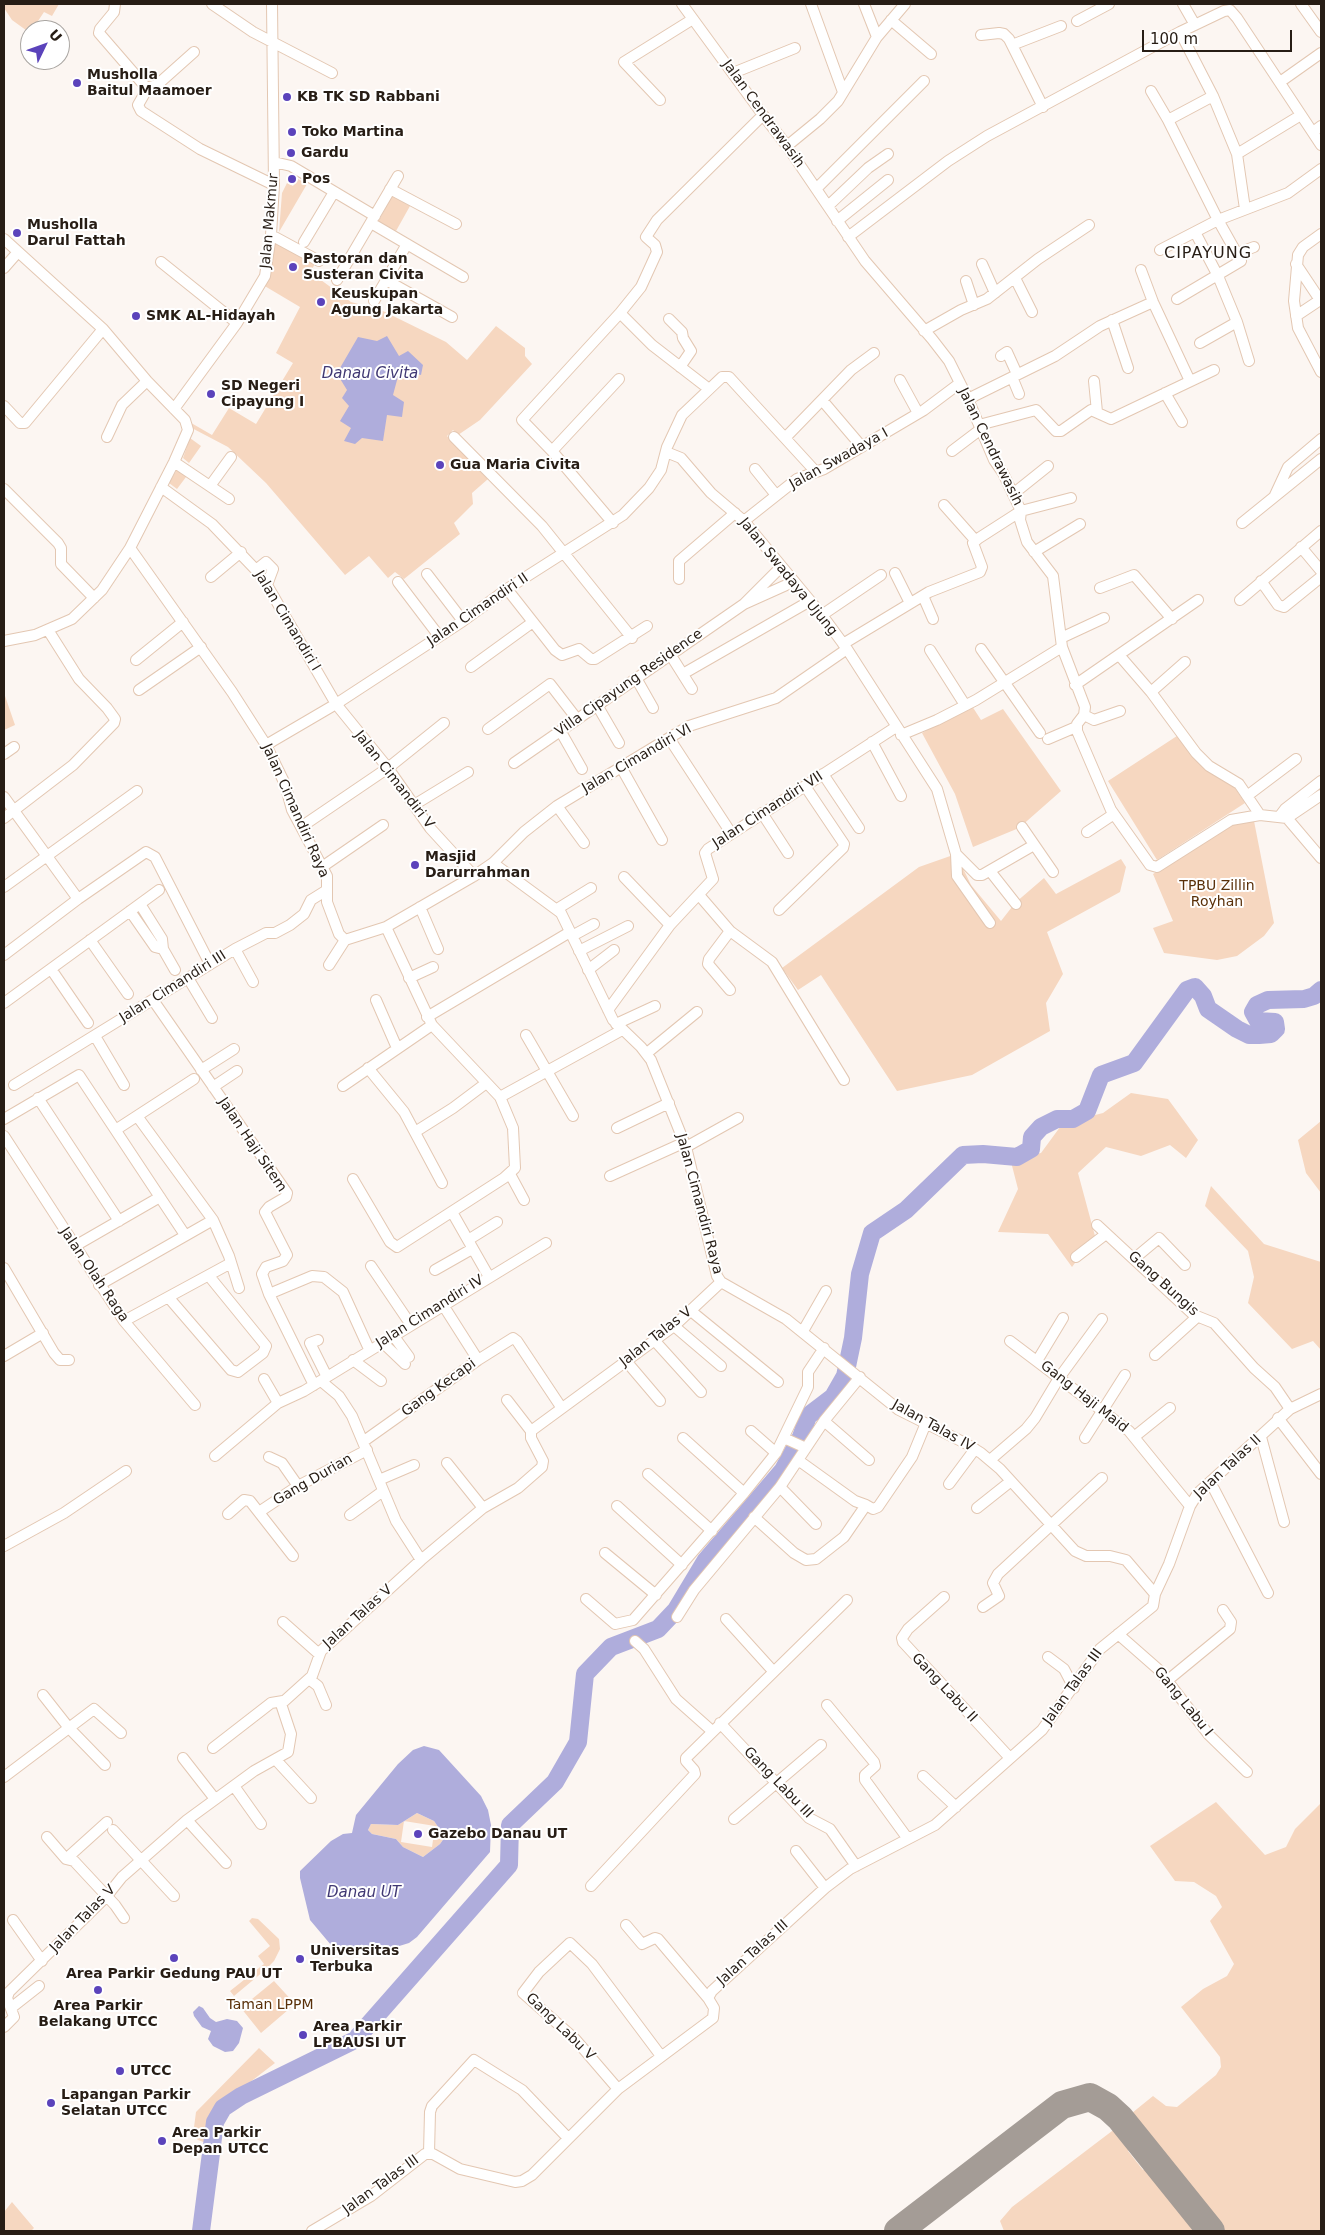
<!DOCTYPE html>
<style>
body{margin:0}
#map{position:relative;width:1325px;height:2235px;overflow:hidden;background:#fcf6f2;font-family:"DejaVu Sans",sans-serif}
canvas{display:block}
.frame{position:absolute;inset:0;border:5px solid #271d15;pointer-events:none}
.north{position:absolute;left:20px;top:20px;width:50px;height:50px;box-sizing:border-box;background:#fff;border:1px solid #a9a5a1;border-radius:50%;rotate:48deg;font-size:14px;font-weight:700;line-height:20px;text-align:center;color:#271d15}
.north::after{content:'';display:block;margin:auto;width:18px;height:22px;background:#5b43bb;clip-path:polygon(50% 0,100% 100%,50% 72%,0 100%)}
.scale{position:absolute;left:1142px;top:30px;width:150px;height:22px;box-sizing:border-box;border:2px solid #271d15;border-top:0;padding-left:6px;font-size:15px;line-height:18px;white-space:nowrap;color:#271d15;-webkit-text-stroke:4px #fff;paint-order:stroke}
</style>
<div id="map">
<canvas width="1325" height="2235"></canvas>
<div class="frame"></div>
<div class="north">U</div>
<div class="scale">100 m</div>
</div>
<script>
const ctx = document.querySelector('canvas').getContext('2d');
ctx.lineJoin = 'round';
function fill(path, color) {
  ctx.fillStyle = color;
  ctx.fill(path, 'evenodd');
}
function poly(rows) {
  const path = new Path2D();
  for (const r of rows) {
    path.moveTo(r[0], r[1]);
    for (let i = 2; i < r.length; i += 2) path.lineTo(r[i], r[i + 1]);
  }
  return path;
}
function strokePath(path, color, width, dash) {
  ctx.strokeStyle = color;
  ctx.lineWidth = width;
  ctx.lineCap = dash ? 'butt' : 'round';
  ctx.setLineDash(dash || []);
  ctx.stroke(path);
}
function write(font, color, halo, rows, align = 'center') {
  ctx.font = font + ' "DejaVu Sans",sans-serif';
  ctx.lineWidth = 4;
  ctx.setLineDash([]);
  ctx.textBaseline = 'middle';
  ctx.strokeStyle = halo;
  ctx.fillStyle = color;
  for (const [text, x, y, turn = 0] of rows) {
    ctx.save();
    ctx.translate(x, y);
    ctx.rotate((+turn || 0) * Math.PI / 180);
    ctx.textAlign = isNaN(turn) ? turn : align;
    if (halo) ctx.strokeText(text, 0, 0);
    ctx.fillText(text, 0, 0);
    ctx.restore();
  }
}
fill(poly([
 [4,4,59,4,52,16,44,12,30,33,12,20,4,8],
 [298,179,307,184,279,232,282,193,287,183,293,186],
 [392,196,410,206,396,231,378,222],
 [275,236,317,261,310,272,351,302,381,310,446,342,467,360,496,326,525,348,525,356,532,364,480,420,458,435,453,430,447,436,488,479,472,493,473,504,454,523,460,534,404,579,395,572,388,578,369,556,345,575,266,483,228,447,188,426,186,420,212,435,229,408,256,424,293,363,276,353,300,307,263,285],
 [190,438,201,446,189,463,183,458],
 [178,468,189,473,177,489,169,483],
 [4,693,15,725,4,730],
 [972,706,981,720,1003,709,1061,791,1019,828,973,847,955,794,922,733],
 [1180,734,1201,765,1229,779,1245,803,1157,860,1108,781],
 [1238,821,1254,821,1274,923,1264,936,1237,956,1217,960,1164,953,1153,928,1173,921,1153,874],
 [956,854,971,885,1001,921,1015,903,1044,878,1056,894,1121,859,1126,867,1120,892,1047,932,1063,974,1046,1003,1050,1031,972,1075,897,1091,821,975,798,990,782,968,919,867],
 [1131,1093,1168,1099,1198,1140,1186,1158,1170,1145,1141,1156,1106,1147,1078,1173,1095,1236,1072,1267,1048,1234,998,1232,1018,1189,1010,1158,1041,1153,1063,1123,1103,1113],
 [1321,1121,1321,1193,1306,1173,1298,1140],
 [1211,1186,1264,1244,1321,1262,1321,1350,1313,1341,1292,1349,1248,1303,1254,1277,1248,1251,1205,1206],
 [1216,1802,1265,1855,1286,1847,1295,1829,1321,1803,1321,2231,1222,2231,1132,2113,1153,2096,1166,2106,1177,2107,1216,2075,1221,2067,1220,2057,1181,2007,1203,1989,1227,1976,1234,1964,1210,1921,1222,1907,1216,1896,1194,1882,1175,1881,1150,1846],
 [417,1813,434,1821,445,1837,440,1844,423,1857,403,1847,396,1839,372,1834,368,1830,371,1824,398,1825],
 [404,1821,435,1826,432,1847,401,1842],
 [252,1918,258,1919,279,1939,280,1949,274,1961,264,1971,234,1996,230,1991,264,1964,258,1956,270,1946,249,1921],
 [274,1981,295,2004,261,2033,241,2008],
 [259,2048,275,2063,215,2109,209,2119,206,2143,198,2140,193,2135,196,2112],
 [1116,2128,1131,2144,1128,2151,1143,2170,1148,2167,1200,2231,1004,2231,1000,2221,1012,2207],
 [12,2202,34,2228,31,2231,4,2231,4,2212]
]), '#f6d7c0');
fill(poly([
 [387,336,399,356,408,351,423,365,421,375,400,369,393,395,404,402,402,417,387,415,383,441,362,438,355,444,344,441,351,428,340,421,349,406,342,398,347,390,339,377,343,370,340,368,358,337,377,341],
 [424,1746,439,1750,481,1796,488,1810,491,1825,490,1852,417,1937,409,1943,383,1951,341,1949,331,1945,310,1920,300,1878,300,1871,331,1841,343,1834,352,1833,356,1815,398,1764,413,1750],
 [417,1813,434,1821,445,1837,440,1844,423,1857,403,1847,396,1839,372,1834,368,1830,371,1824,398,1825],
 [199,2006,203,2008,210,2018,216,2022,227,2019,237,2021,243,2028,239,2043,233,2051,225,2052,213,2046,208,2039,211,2031,202,2027,194,2016,193,2012]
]), '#afaddc');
strokePath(poly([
 [201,2231,215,2122,223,2108,241,2096,355,2040,509,1865,510,1825,555,1782,578,1742,585,1674,611,1647,658,1629,676,1610,706,1560,783,1470,801,1437,808,1416,833,1397,845,1376,853,1338,860,1274,872,1233,906,1210,963,1155,983,1154,1017,1157,1031,1149,1032,1137,1041,1127,1057,1119,1073,1119,1087,1111,1101,1075,1134,1063,1187,990,1195,987,1203,996,1208,1009,1237,1029,1249,1035,1259,1035,1271,1034,1276,1029,1275,1022,1258,1021,1253,1012,1257,1005,1268,1000,1304,999,1314,996,1321,990]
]), '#afaddc', 18);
strokePath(poly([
 [898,2231,1062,2105,1090,2097,1108,2107,1120,2118,1211,2231]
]), '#a49c96', 28);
const minor = poly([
 [115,4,114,12,100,29,99,33,144,85,146,91,138,105,141,111,200,149,274,185],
 [212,4,253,32,332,73],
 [682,4,763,115,787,146,865,261,932,339,949,361,968,399,994,460,1003,473,1021,511,1020,520,1027,542,1053,576,1062,647,1085,707,1084,715,1077,724,1077,731,1111,810,1150,865,1157,867,1231,820,1260,815,1287,818,1321,795],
 [811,4,843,92],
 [864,4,877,37],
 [1183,4,1195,25],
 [1301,4,1321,32],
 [891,20,931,54],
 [1077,21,1109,4],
 [1180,32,1213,96,1237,154,1301,115],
 [981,35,999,33,1004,34,1009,39,1043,107],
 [1012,45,1061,26],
 [733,73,795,48],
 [1280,82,1321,53],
 [145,88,157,85,194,52],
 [1151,91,1168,120,1218,220,1241,261,1177,299],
 [660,100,624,62,693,19],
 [1168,120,1213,96],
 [1313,132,1321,126],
 [787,146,820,119,838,101,877,37,905,4],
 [1237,154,1245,209],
 [274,162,291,166,375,216],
 [817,188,924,81],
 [390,189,456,224],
 [828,206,868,168,888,154],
 [837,221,888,180],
 [371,223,463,277],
 [1195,232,1218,276,1237,322,1249,361],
 [1321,234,1303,247,1298,255,1294,301,1298,328,1321,372],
 [271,235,319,261],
 [848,237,948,161,987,136,1180,32,1224,11,1230,10,1237,18,1321,145],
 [4,239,103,329,147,381,185,420,188,430,174,462,130,548,232,692,266,745,285,784,292,810,327,876,327,902,339,934,345,940,386,927,474,876,493,863,524,832,557,806,679,732,689,726,776,698,847,649],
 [304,242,334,192],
 [1160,250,1218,220,1288,193,1321,169],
 [1238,253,1254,247],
 [161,262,237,323],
 [982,264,995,293],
 [1296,264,1320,300,1321,299],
 [4,268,18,252],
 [1141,270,1153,302,1190,381],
 [1015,278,1032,312],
 [337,280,398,176],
 [386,280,452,317],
 [966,281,974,305],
 [374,301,407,244],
 [620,313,652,345,709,389],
 [1296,316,1320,300],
 [669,319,682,332,683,338,691,351,680,367],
 [1112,320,1128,368],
 [924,331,961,310,987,299,1038,259,1089,225],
 [1200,343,1237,322],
 [1001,356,1007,352,1017,374],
 [1012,377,1019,394],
 [900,380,918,413],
 [1094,381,1097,412],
 [1165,393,1182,422],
 [968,399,1055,356,1100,326,1153,302],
 [822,400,862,447],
 [4,406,20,423,25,423,103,329],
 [174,409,237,323,265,276,271,235,274,185,272,4],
 [979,425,1036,410,1056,431,1061,431,1091,410,1111,419,1214,370],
 [107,437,122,405,147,381],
 [454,437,542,526,632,638],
 [785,438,851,370,874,353],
 [552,451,619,379],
 [952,451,981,429],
 [666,452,681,458,711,493,744,521,822,615,847,649,937,789,956,854,957,876,990,923],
 [174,462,229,499],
 [755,469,776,495],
 [210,486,231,457],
 [161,487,212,524,256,570,267,585,336,704,388,768,430,828,474,876],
 [4,489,58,543,61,548,61,564,94,598],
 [1013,494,1048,466],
 [1275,495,1288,467,1321,439],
 [944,505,975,540],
 [744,521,797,479,824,469,841,459,924,410,960,383],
 [613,523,552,451,522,420,620,313,641,287,657,252,655,245,646,237,657,220,763,115],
 [1242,523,1321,459],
 [1301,547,1321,571],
 [1034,552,1080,524],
 [781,567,744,604,793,582],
 [256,570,266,562,273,569,267,585],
 [895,573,910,603],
 [427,574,463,621],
 [211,577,241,552],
 [679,579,679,561,735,513],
 [1261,581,1278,605,1284,607,1321,577],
 [398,582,439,636],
 [1100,588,1134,575,1172,619],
 [507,589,555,650,562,655,579,649,591,659,595,659,647,626],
 [923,596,933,619],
 [1240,600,1321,531],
 [822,615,881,575],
 [1061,638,1104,618],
 [4,641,35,635,72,619,102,590,130,548],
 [843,644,929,592,980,572,982,567,973,543,979,538,1021,511,1071,498],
 [981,649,1040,733],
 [930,650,965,705],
 [670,654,692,689],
 [1119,655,1151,692,1196,753,1209,766,1239,784,1260,815],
 [136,660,183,622],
 [471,667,533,622],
 [688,671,810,601],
 [636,678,653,708],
 [1075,685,1198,600],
 [139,690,201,647],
 [1151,692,1185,662],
 [597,705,619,743],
 [1084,715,1094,720,1120,711],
 [488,729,550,684,577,719],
 [561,732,582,769],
 [901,735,937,720,976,700,1062,647],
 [669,738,731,833],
 [1048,739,1076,727],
 [872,742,901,796],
 [266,745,336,704,463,621,507,589,623,515,649,488,661,470,667,447,682,415,722,377,729,377,816,472],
 [4,754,14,747],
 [514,763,744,604],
 [621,767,662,840],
 [388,768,444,723],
 [823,774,859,828],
 [1247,796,1296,759],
 [4,797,78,899],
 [414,805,468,772],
 [557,806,584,843],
 [762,813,788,853],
 [1279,817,1285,809,1321,781],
 [4,818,73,765,114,723,115,719,107,708,79,679,48,630],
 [1287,818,1321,858],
 [301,827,382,772],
 [1022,827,1053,872],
 [1087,832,1114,814],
 [956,854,977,875,982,875,1034,845],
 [493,863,561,913,613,1020,641,1047,651,1060,686,1147,717,1276,721,1282,786,1319,899,1410,965,1443,981,1453,1000,1469,1075,1551,1086,1556,1110,1556,1126,1560,1155,1594],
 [322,867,383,825],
 [990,871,1016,904],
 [624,877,670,925],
 [4,887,137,791],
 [699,895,730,931,772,962,844,1080],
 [140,904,162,939,163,949,175,970],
 [420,907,438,949],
 [557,909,591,888],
 [779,910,843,848,844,844,805,786],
 [130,911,155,947,163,949],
 [730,931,709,959,708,964,730,990],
 [572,936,594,924],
 [90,940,128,994],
 [235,949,253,982],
 [579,951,628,926],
 [4,955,78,899,146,852,155,857,210,964],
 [329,965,345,940],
 [51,969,88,1023],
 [588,970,614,950],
 [188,978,212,1018],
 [409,978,433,967],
 [153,1000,287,1193,286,1197,269,1207,265,1212,287,1255,283,1261,266,1267,262,1274,269,1294,314,1385],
 [376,1000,397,1048],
 [4,1003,159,890],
 [608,1010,670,925,713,879,705,853,708,849,896,727],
 [427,1017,570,932],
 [616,1024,655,1006],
 [526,1035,573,1116],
 [95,1036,124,1085],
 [647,1053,697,1012],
 [368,1068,404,1112,442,1183],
 [201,1070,234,1049],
 [14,1085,235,949,266,933,275,933,290,925,304,914,311,900,327,890],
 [343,1086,432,1025],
 [213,1087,237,1071],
 [500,1097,622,1030],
 [38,1098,119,1221],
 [137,1116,213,1220,229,1256,239,1288],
 [4,1119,79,1075,185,1235],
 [617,1128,669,1103],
 [117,1129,194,1079],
 [415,1132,453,1108,485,1084],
 [4,1136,124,1321,195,1405],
 [686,1147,738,1118],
 [510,1174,524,1200],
 [610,1176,683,1143],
 [353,1179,390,1242,397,1247,504,1178,515,1168,513,1128,500,1097,432,1025,386,927],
 [452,1212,489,1277],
 [1097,1225,1194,1315,1214,1323,1254,1368,1275,1387,1290,1409],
 [468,1240,497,1222],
 [75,1246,160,1197],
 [1076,1257,1106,1234],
 [1135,1258,1159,1238,1185,1265],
 [371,1266,411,1325],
 [4,1268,54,1353,60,1360,69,1360],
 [435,1270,472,1249],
 [99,1285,213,1220],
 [269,1294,312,1276,324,1277,343,1292,369,1349],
 [169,1298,231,1370,238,1372,263,1353,266,1346,209,1276],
 [443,1305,478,1360],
 [691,1311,778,1382],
 [124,1321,231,1263],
 [674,1326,721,1366],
 [803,1331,826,1291],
 [393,1335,409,1357],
 [318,1340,310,1343,327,1377],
 [654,1340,701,1392],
 [1010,1341,1129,1431,1190,1506],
 [382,1342,405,1364],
 [1155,1355,1197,1317],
 [4,1356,43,1333],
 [353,1360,381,1381],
 [626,1361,660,1401],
 [1037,1361,1063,1318],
 [264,1379,278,1403],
 [321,1381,339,1396,352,1416,396,1521,421,1560],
 [507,1400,531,1431],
 [1278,1418,1321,1474],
 [824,1421,869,1460],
 [751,1431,776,1453],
 [1134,1437,1170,1408],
 [1261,1437,1284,1522],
 [683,1438,744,1493],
 [784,1438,806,1448],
 [1085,1438,1125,1375],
 [364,1441,478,1360,513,1338,517,1341,561,1407],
 [215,1456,278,1403,304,1391,546,1243],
 [269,1457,282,1463,298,1486],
 [798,1460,855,1501,866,1505],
 [990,1460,1026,1429,1035,1418,1059,1378,1102,1319],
 [447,1463,483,1508],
 [648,1474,712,1531],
 [379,1480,414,1465],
 [1209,1483,1214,1489,1268,1593],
 [949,1484,975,1449],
 [780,1487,816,1524],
 [617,1506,682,1565],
 [977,1508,1011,1481],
 [259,1512,298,1486,367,1450],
 [228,1514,244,1500,250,1501,293,1556],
 [350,1515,383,1491],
 [754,1517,794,1553,806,1560,816,1559,844,1537,866,1505,873,1509,878,1507,912,1457,926,1423],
 [4,1546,64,1513,126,1471],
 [605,1553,656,1595],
 [944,1597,908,1629,902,1638,903,1642,1010,1758],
 [586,1599,615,1624,633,1620,744,1493,776,1453,808,1387,808,1372,824,1348],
 [983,1607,999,1596,993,1583,998,1574,1102,1478],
 [677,1617,694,1590,780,1487,824,1421,860,1377],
 [726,1619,773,1671],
 [283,1622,319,1654],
 [1118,1634,1159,1670,1209,1735,1247,1772],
 [635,1641,644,1649,676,1699,712,1731],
 [1048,1657,1064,1669,1074,1688],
 [309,1679,318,1686,326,1705],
 [1168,1680,1230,1629,1231,1622,1223,1610],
 [43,1695,69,1728,105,1765],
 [827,1705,874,1762,875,1766,865,1775,865,1780,908,1839],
 [720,1723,809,1818,830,1829,856,1866],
 [213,1748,271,1703,283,1701],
 [183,1758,215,1799],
 [276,1760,311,1798],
 [923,1776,956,1807],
 [4,1777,94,1709,121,1733],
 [234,1786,261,1824],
 [734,1819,821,1745],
 [187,1820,226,1863],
 [113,1830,174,1896],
 [47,1837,66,1859,74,1861,115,1905,124,1918],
 [796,1851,825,1888],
 [66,1859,107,1822],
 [591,1886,695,1774,694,1770,686,1761,686,1758,847,1600],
 [13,1920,42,1961],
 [626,1925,642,1944,655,1938,658,1939,708,1998],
 [11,2008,39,1986],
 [4,2027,14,2017,7,1998,9,1992,106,1897,122,1877,187,1820,254,1771,288,1752,291,1734,281,1704,312,1676,321,1651,421,1560,483,1508,518,1488,542,1467,543,1461,531,1438,531,1431,674,1326,721,1282],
 [618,2089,575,2039,523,1993,539,1972,570,1943,592,1964,661,2056],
 [429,2153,430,2112,432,2106,474,2060,522,2090,568,2138],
 [312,2231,371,2196,425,2154,433,2154,460,2169,515,2182,522,2181,532,2175,618,2089,713,2018,714,2008,708,1998,712,1991,825,1888,850,1869,935,1825,1042,1730,1100,1649,1153,1606,1155,1594,1169,1564,1190,1506,1198,1493,1290,1409,1321,1394]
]);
strokePath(minor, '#e3c7b2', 12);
strokePath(minor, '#fff', 10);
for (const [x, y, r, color] of [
 [77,83,5,"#5b43bb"],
 [287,97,5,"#5b43bb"],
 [292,132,5,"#5b43bb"],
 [291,153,5,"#5b43bb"],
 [292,179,5,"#5b43bb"],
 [17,233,5,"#5b43bb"],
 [293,267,5,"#5b43bb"],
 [321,302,5,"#5b43bb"],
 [136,316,5,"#5b43bb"],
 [211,394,5,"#5b43bb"],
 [440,465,5,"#5b43bb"],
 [415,865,5,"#5b43bb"],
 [418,1834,5,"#5b43bb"],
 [174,1958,5,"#5b43bb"],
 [300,1959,5,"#5b43bb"],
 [98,1990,5,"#5b43bb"],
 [303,2035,5,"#5b43bb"],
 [120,2071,5,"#5b43bb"],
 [51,2103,5,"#5b43bb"],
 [162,2141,5,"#5b43bb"]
]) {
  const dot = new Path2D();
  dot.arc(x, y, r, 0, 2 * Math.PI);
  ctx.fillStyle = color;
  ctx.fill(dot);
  strokePath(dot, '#fff', 2);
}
write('bold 14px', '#271d15', '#fff', [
 ["Musholla",87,75],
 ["Baitul Maamoer",87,91],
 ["KB TK SD Rabbani",297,97],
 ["Toko Martina",302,132],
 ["Gardu",301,153],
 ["Pos",302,179],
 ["Musholla",27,225],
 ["Darul Fattah",27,241],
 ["Pastoran dan",303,259],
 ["Susteran Civita",303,275],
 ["Keuskupan",331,294],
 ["Agung Jakarta",331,310],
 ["SMK AL-Hidayah",146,316],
 ["SD Negeri",221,386],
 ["Cipayung I",221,402],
 ["Gua Maria Civita",450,465],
 ["Masjid",425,857],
 ["Darurrahman",425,873],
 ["Gazebo Danau UT",428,1834],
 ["Universitas",310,1951],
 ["Terbuka",310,1967],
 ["Area Parkir Gedung PAU UT",174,1974,"center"],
 ["Area Parkir",98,2006,"center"],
 ["Belakang UTCC",98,2022,"center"],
 ["Area Parkir",313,2027],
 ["LPBAUSI UT",313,2043],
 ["UTCC",130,2071],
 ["Lapangan Parkir",61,2095],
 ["Selatan UTCC",61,2111],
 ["Area Parkir",172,2133],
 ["Depan UTCC",172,2149]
], 'left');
write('14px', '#271d15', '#fff', [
 ["Jalan Cendrawasih",763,114,54],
 ["Jalan Makmur",270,221,-85],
 ["Jalan Cendrawasih",990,447,64],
 ["Jalan Swadaya I",839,459,-29],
 ["Jalan Swadaya Ujung",788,577,51],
 ["Jalan Cimandiri II",478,610,-34],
 ["Jalan Cimandiri I",287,621,59],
 ["Villa Cipayung Residence",629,683,-35],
 ["Jalan Cimandiri VI",637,759,-30],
 ["Jalan Cimandiri V",394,780,52],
 ["Jalan Cimandiri VII",768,810,-33],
 ["Jalan Cimandiri Raya",295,811,66],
 ["Jalan Cimandiri III",173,987,-32],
 ["Jalan Haji Sitem",252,1145,56],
 ["Jalan Cimandiri Raya",699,1204,75],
 ["Jalan Olah Raga",94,1275,56],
 ["Gang Bungis",1163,1284,42],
 ["Jalan Cimandiri IV",430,1312,-32],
 ["Jalan Talas V",656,1337,-38],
 ["Gang Kecapi",439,1388,-36],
 ["Gang Haji Maid",1084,1397,38],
 ["Jalan Talas IV",933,1426,29],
 ["Jalan Talas II",1228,1467,-43],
 ["Gang Durian",313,1480,-30],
 ["Jalan Talas V",358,1617,-42],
 ["Jalan Talas III",1073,1687,-54],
 ["Gang Labu II",944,1688,47],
 ["Gang Labu I",1183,1702,51],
 ["Gang Labu III",778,1783,46],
 ["Jalan Talas V",83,1919,-46],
 ["Jalan Talas III",753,1953,-42],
 ["Gang Labu V",560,2027,44],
 ["Jalan Talas III",381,2185,-36]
]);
write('14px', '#5a3009', '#fff', [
 ["TPBU Zillin",1217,886],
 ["Royhan",1217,902],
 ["Taman LPPM",270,2005]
]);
write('italic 15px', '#403873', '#fff', [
 ["Danau Civita",370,374],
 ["Danau UT",364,1893]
]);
ctx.letterSpacing = '1px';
write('16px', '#271d15', '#fff', [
 ["CIPAYUNG",1208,254]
]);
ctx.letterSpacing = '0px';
</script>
